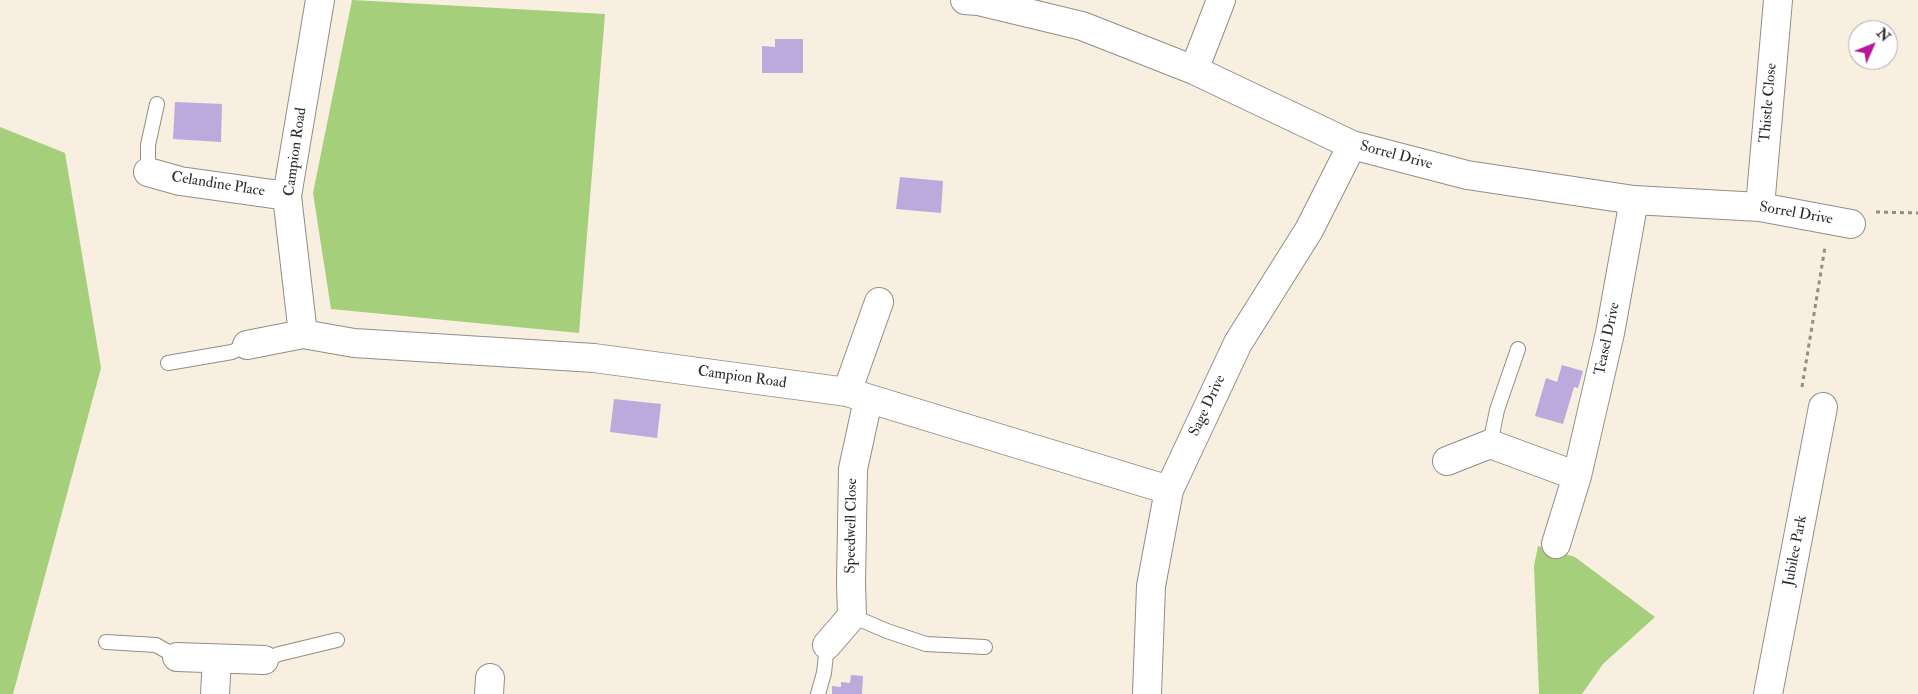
<!DOCTYPE html>
<style>
body{margin:0}
#map{position:relative;width:1918px;height:694px;overflow:hidden;background:#f9efe1;font-family:"IM FELL Double Pica",serif}
canvas{display:block}
.north{position:absolute;left:1848px;top:20px;width:50px;height:50px;box-sizing:border-box;background:#fff;border:1px solid #aaa;border-radius:50%;rotate:46deg;font-size:14px;font-weight:700;line-height:20px;text-align:center;color:#2b2b2b}
.north::after{content:'';display:block;margin:auto;width:18px;height:22px;background:#b5179e;clip-path:polygon(50% 0,100% 100%,50% 72%,0 100%)}
</style>
<div id="map">
<canvas width="1918" height="694"></canvas>
<div class="north">N</div>
</div>
<script>
const ctx = document.querySelector('canvas').getContext('2d');
ctx.lineJoin = 'round';
function fill(path, color) {
  ctx.fillStyle = color;
  ctx.fill(path, 'evenodd');
}
function poly(rows) {
  const path = new Path2D();
  for (const r of rows) {
    path.moveTo(r[0], r[1]);
    for (let i = 2; i < r.length; i += 2) path.lineTo(r[i], r[i + 1]);
  }
  return path;
}
function strokePath(path, color, width, dash) {
  ctx.strokeStyle = color;
  ctx.lineWidth = width;
  ctx.lineCap = dash ? 'butt' : 'round';
  ctx.setLineDash(dash || []);
  ctx.stroke(path);
}
function write(font, color, halo, rows, align = 'center') {
  ctx.font = font + ' "IM FELL Double Pica",serif';
  ctx.lineWidth = 5;
  ctx.setLineDash([]);
  ctx.textBaseline = 'middle';
  ctx.strokeStyle = halo;
  ctx.fillStyle = color;
  for (const [text, x, y, turn = 0] of rows) {
    ctx.save();
    ctx.translate(x, y);
    ctx.rotate((+turn || 0) * Math.PI / 180);
    ctx.textAlign = isNaN(turn) ? turn : align;
    if (halo) ctx.strokeText(text, 0, 0);
    ctx.fillText(text, 0, 0);
    ctx.restore();
  }
}
fill(poly([
 [352,0,605,14,579,333,331,309,313,193],
 [0,127,65,153,101,368,13,694,0,694],
 [1538,546,1575,557,1655,617,1603,664,1582,694,1539,694,1534,566]
]), '#a6cf7b');
fill(poly([
 [775,39,803,39,803,73,762,73,762,46,775,47],
 [175,102,222,104,221,142,173,139],
 [900,177,943,181,941,213,896,209],
 [1562,365,1583,371,1578,388,1574,387,1563,424,1535,416,1546,378,1557,382],
 [614,399,661,404,657,438,610,432],
 [851,675,863,676,862,694,832,694,832,686,841,687,841,682,850,683]
]), '#bbaadb');
const lane = poly([
 [148,172,148,145,157,104],
 [168,363,232,352,247,345],
 [1490,444,1497,410,1518,349],
 [852,616,887,631,926,644,985,647],
 [106,642,156,645,177,657],
 [264,660,279,654,337,640],
 [818,694,824,673,827,645]
]);
const street = poly([
 [965,0,978,1,1082,26,1194,70,1352,145,1467,175,1634,200,1760,207,1851,224],
 [1194,70,1221,0],
 [148,172,180,181,287,196],
 [1760,207,1778,0],
 [303,334,287,196,320,0],
 [247,345,303,334,354,343,594,358,847,392,1169,490],
 [847,392,879,302],
 [1447,461,1490,444,1577,476],
 [1556,544,1577,476,1610,333,1634,200],
 [827,645,852,616,851,583,853,469,868,400],
 [177,657,264,660],
 [215,694,217,659],
 [489,694,490,678],
 [1147,694,1151,586,1169,490,1238,343,1309,230,1352,145],
 [1768,694,1823,407]
]);
strokePath(lane, '#928d86', 16);
strokePath(street, '#928d86', 30);
strokePath(poly([
 [1876,212,1918,213],
 [1802,387,1825,247]
]), '#928d86', 3, [4, 4]);
strokePath(lane, '#fff', 14);
strokePath(street, '#fff', 28);
write('15px', '#2b2b2b', '#fff', [
 ["Thistle Close",1769,103,-85],
 ["Campion Road",296,152,-82],
 ["Sorrel Drive",1396,156,15],
 ["Celandine Place",218,185,9],
 ["Sorrel Drive",1796,214,10],
 ["Teasel Drive",1608,339,-78],
 ["Campion Road",742,378,8],
 ["Sage Drive",1208,406,-65],
 ["Speedwell Close",852,526,-89],
 ["Jubilee Park",1796,551,-79]
]);
</script>
